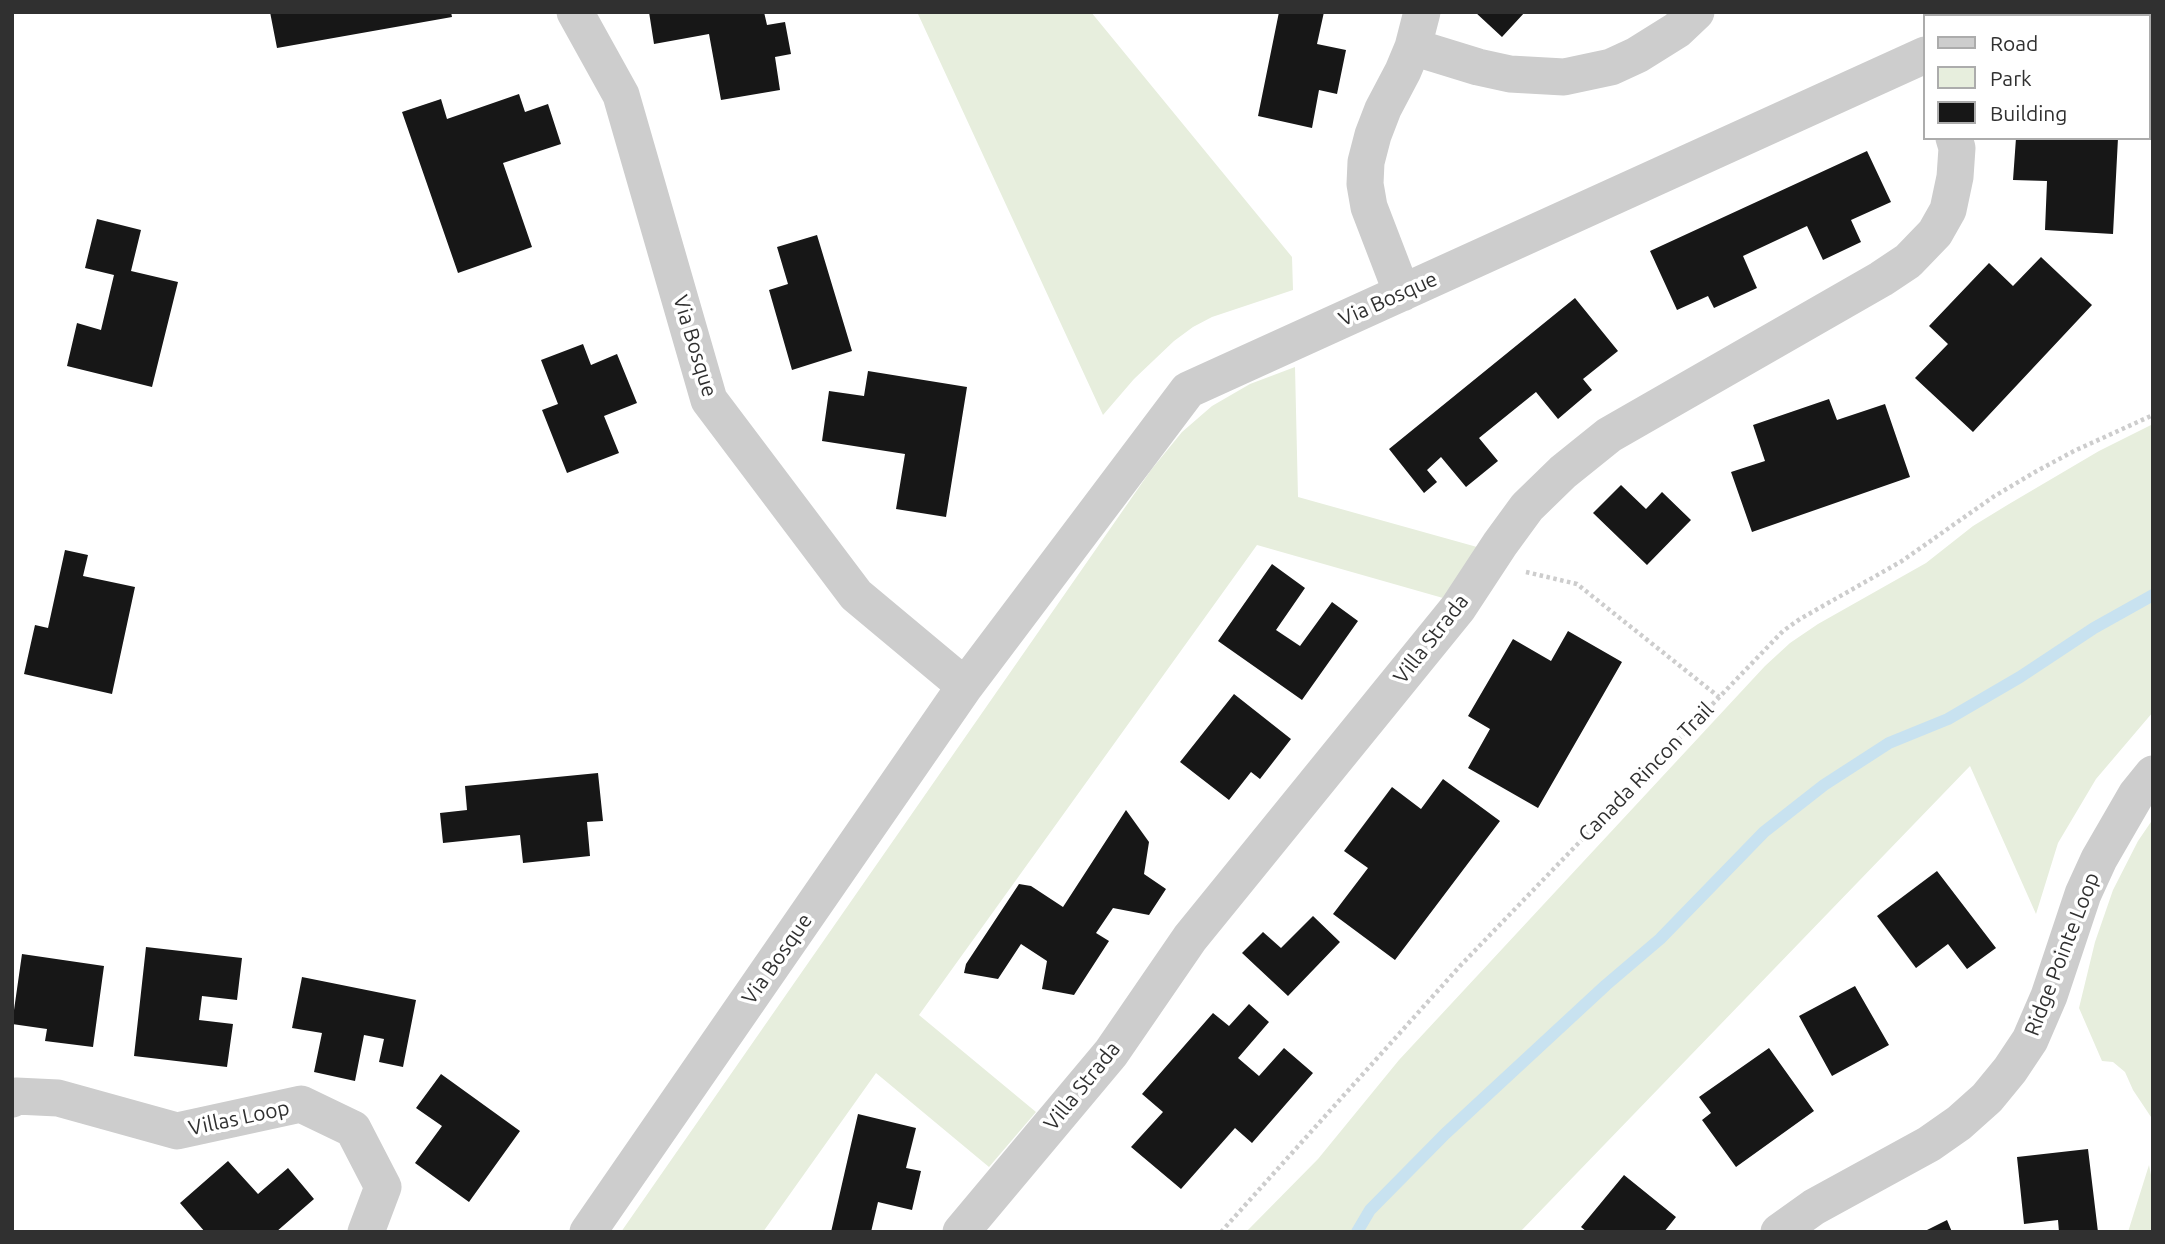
<!DOCTYPE html>
<style>
body{margin:0}
#map{position:relative;width:2165px;height:1244px;overflow:hidden;background:#fff;font-family:Ubuntu,sans-serif}
canvas{display:block}
.frame{position:absolute;inset:0;border:14px solid #303030;pointer-events:none}
.legend{position:absolute;left:1923px;top:14px;width:228px;height:126px;box-sizing:border-box;background:#fff;border:2px solid #acacac;margin:0;padding:9px 12px;list-style:none;font-size:21px;color:#303030}
.legend li{display:flex;align-items:center;gap:14px;height:35px}
.legend b{width:35px;border:2px solid #acacac}
</style>
<div id="map">
<canvas width="2165" height="1244"></canvas>
<div class="frame"></div>
<ul class="legend">
<li><b style="height:9px;background:#cdcdcd"></b>Road</li>
<li><b style="height:19px;background:#e7eedd"></b>Park</li>
<li><b style="height:19px;background:#171717"></b>Building</li>
</ul>
</div>
<script>
const ctx = document.querySelector('canvas').getContext('2d');
ctx.lineJoin = 'round';
function fill(path, color) {
  ctx.fillStyle = color;
  ctx.fill(path, 'evenodd');
}
function poly(rows) {
  const path = new Path2D();
  for (const r of rows) {
    path.moveTo(r[0], r[1]);
    for (let i = 2; i < r.length; i += 2) path.lineTo(r[i], r[i + 1]);
  }
  return path;
}
function strokePath(path, color, width, dash) {
  ctx.strokeStyle = color;
  ctx.lineWidth = width;
  ctx.lineCap = dash ? 'butt' : 'round';
  ctx.setLineDash(dash || []);
  ctx.stroke(path);
}
function write(font, color, halo, rows, align = 'center') {
  ctx.font = font + ' Ubuntu,sans-serif';
  ctx.lineWidth = 7;
  ctx.setLineDash([]);
  ctx.textBaseline = 'middle';
  ctx.strokeStyle = halo;
  ctx.fillStyle = color;
  for (const [text, x, y, turn = 0] of rows) {
    ctx.save();
    ctx.translate(x, y);
    ctx.rotate((+turn || 0) * Math.PI / 180);
    ctx.textAlign = isNaN(turn) ? turn : align;
    if (halo) ctx.strokeText(text, 0, 0);
    ctx.fillText(text, 0, 0);
    ctx.restore();
  }
}
fill(poly([
 [919,12,1091,12,1292,257,1293,290,1212,317,1193,327,1174,341,1134,379,1103,415,918,14],
 [1295,367,1298,497,1477,547,1443,598,1257,545,919,1015,1036,1112,989,1167,876,1073,763,1232,621,1232,1151,470,1182,432,1212,406,1250,384],
 [2153,424,2153,712,2096,779,2058,843,2036,914,1970,766,1520,1232,1246,1232,1318,1159,1399,1060,1765,666,1790,643,1818,624,1926,563,1973,526,2009,504,2099,451],
 [2153,819,2153,1120,2133,1090,2125,1072,2113,1062,2102,1061,2079,1008,2095,942,2113,890,2138,841],
 [2149,1165,2153,1185,2153,1232,2128,1232]
]), '#e7eedd');
strokePath(poly([
 [1357,1232,1370,1210,1445,1134,1606,985,1660,939,1764,832,1824,785,1889,743,1948,719,2020,677,2094,628,2153,595]
]), '#c8e2f0', 12);
fill(poly([
 [270,12,451,12,452,17,277,48],
 [649,12,764,12,767,25,785,22,791,54,775,57,780,90,721,100,709,34,654,44],
 [1279,12,1324,12,1317,44,1346,50,1337,94,1319,90,1312,128,1258,116],
 [1475,12,1525,12,1502,37],
 [519,94,525,112,548,104,561,144,503,163,532,247,458,273,402,112,441,99,447,119],
 [2016,138,2118,138,2113,234,2045,230,2047,181,2013,180],
 [1867,151,1891,202,1851,220,1861,242,1823,260,1807,226,1743,256,1757,288,1714,308,1708,296,1677,310,1650,251],
 [97,219,141,230,131,271,178,282,152,387,67,366,77,323,101,330,114,275,85,268],
 [817,235,852,351,792,370,769,290,788,284,777,247],
 [2041,257,2092,305,1973,432,1915,378,1948,344,1929,326,1989,263,2013,286],
 [1575,298,1618,351,1583,379,1592,390,1558,419,1536,392,1479,438,1498,461,1466,487,1441,457,1427,470,1437,482,1424,493,1389,449],
 [583,344,591,365,617,354,637,403,604,416,619,453,567,473,542,410,558,404,541,360],
 [868,371,967,387,946,517,896,509,905,454,822,441,829,391,864,396],
 [1829,399,1837,420,1885,404,1910,477,1752,532,1731,472,1765,461,1753,425],
 [1621,485,1646,509,1662,492,1691,520,1647,565,1593,513],
 [65,550,88,555,83,576,135,587,112,694,24,674,35,625,48,628],
 [1272,564,1305,588,1276,630,1300,646,1332,602,1358,621,1302,700,1218,641],
 [1568,631,1622,662,1538,808,1468,768,1490,729,1468,716,1513,639,1551,661],
 [1234,694,1291,739,1260,779,1251,772,1229,800,1180,762],
 [598,773,603,821,587,822,590,856,523,863,520,835,443,843,440,813,467,810,465,786],
 [1443,779,1500,821,1395,960,1333,914,1368,868,1344,851,1392,787,1421,809],
 [1126,810,1149,842,1144,874,1166,889,1149,915,1113,908,1096,933,1109,941,1074,995,1042,989,1047,961,1021,944,998,979,964,973,966,964,1019,884,1031,886,1063,907],
 [1937,871,1996,948,1967,969,1948,944,1916,968,1877,916],
 [1313,916,1340,942,1288,996,1242,953,1263,932,1281,948],
 [146,947,242,958,237,1000,202,996,199,1020,233,1024,227,1067,134,1056],
 [22,954,104,966,93,1047,45,1041,47,1029,12,1024],
 [302,977,416,1000,403,1067,379,1062,384,1039,364,1035,355,1081,314,1072,322,1033,292,1028],
 [1855,986,1889,1045,1832,1076,1799,1016],
 [1249,1004,1269,1022,1238,1058,1259,1076,1284,1048,1313,1073,1252,1143,1235,1128,1181,1189,1131,1147,1163,1112,1142,1094,1213,1013,1229,1026],
 [1769,1048,1814,1111,1736,1167,1702,1120,1711,1113,1699,1097],
 [441,1074,520,1131,469,1202,415,1163,442,1126,416,1108],
 [858,1114,916,1128,906,1168,921,1171,912,1210,878,1202,871,1232,831,1232],
 [2088,1149,2098,1232,2059,1232,2058,1220,2024,1224,2017,1157],
 [228,1161,258,1194,288,1168,314,1199,276,1232,205,1232,180,1203],
 [1624,1175,1676,1217,1664,1232,1587,1232,1581,1227],
 [1947,1220,1952,1232,1923,1232]
]), '#171717');
strokePath(poly([
 [1526,572,1577,584,1719,697],
 [1221,1232,1460,966,1783,631,1800,619,1902,561,1993,497,2035,472,2074,451,2153,415]
]), '#cdcdcd', 4.5, [3.5, 3.5]);
strokePath(poly([
 [575,12,621,95,709,400,856,595,965,686],
 [1977,16,1980,12],
 [1413,47,1478,67,1510,74,1564,77,1611,67,1637,55,1677,30,1696,12],
 [1402,293,1369,207,1365,184,1366,162,1373,135,1383,109,1403,71,1413,47,1422,12],
 [12,1099,16,1096,58,1098,177,1131,301,1104,353,1129,383,1187,366,1232],
 [588,1232,965,686,1188,390,1925,55],
 [961,1232,1111,1053,1190,938,1458,608,1500,544,1527,507,1563,472,1609,435,1881,279,1908,261,1935,233,1948,210,1955,177,1957,148,1954,138],
 [1779,1232,1814,1207,1929,1144,1959,1123,1987,1098,2010,1070,2030,1040,2049,996,2083,894,2099,859,2136,795,2153,774]
]), '#cdcdcd', 37);
write('21px', '#303030', '#fff', [
 ["Via Bosque",1388,299,-24],
 ["Via Bosque",695,346,73],
 ["Villa Strada",1431,639,-52],
 ["Canada Rincon Trail",1646,772,-46],
 ["Ridge Pointe Loop",2062,954,-69],
 ["Via Bosque",777,959,-55],
 ["Villa Strada",1082,1086,-51],
 ["Villas Loop",239,1118,-12]
]);
</script>
